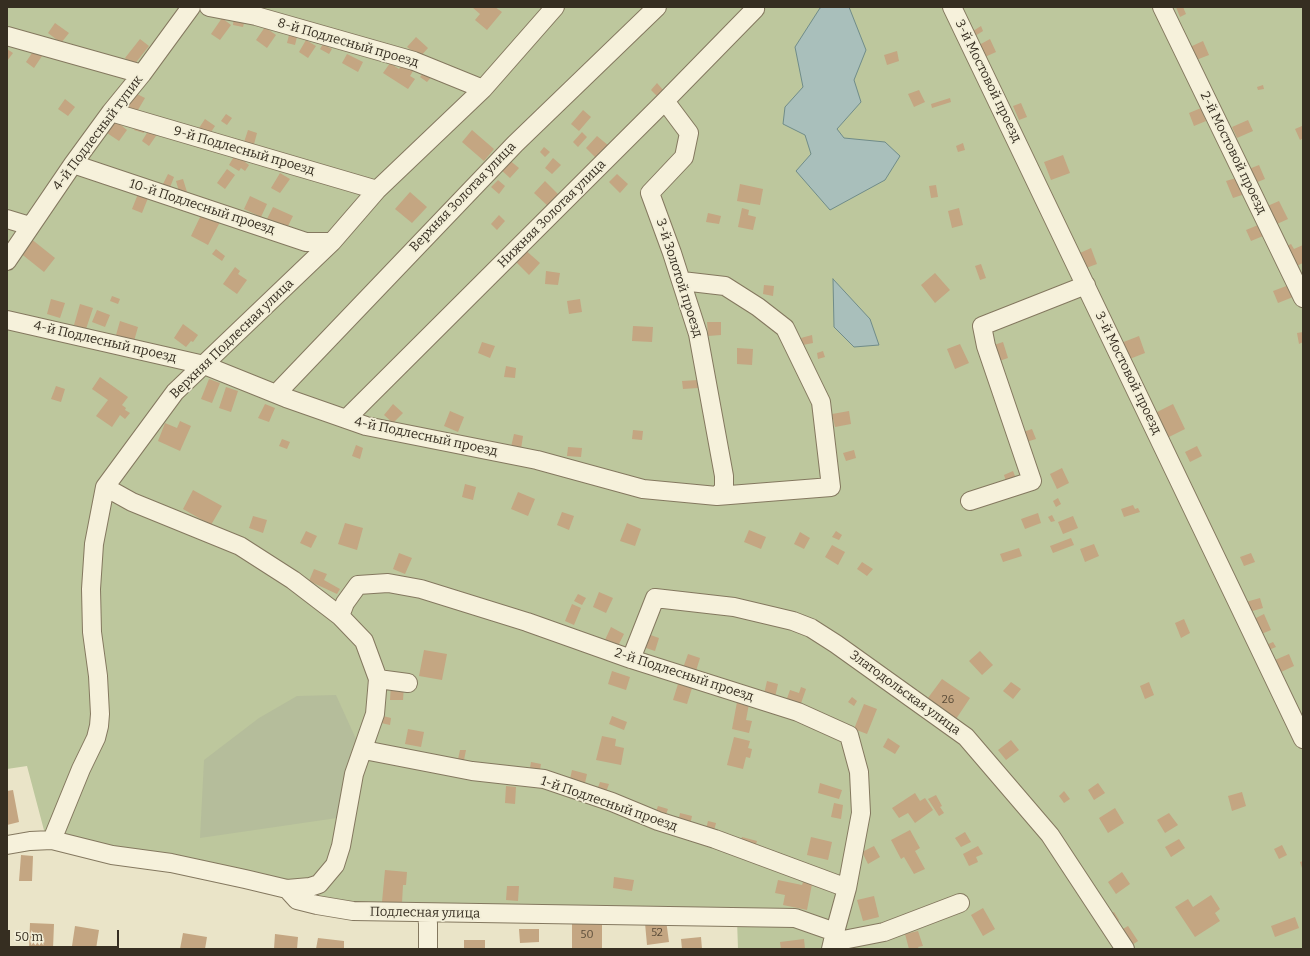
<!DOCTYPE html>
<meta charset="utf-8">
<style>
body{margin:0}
#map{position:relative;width:1310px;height:956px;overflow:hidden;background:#eae4c8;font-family:Bitter,serif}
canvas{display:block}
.frame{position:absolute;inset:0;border:8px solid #362e21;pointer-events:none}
.scale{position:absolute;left:8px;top:930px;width:111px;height:18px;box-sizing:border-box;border:2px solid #362e21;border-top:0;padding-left:5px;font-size:12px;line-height:14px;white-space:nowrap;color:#362e21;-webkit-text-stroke:3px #f2eed7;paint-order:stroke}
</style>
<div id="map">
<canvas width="1310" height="956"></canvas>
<div class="frame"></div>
<div class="scale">50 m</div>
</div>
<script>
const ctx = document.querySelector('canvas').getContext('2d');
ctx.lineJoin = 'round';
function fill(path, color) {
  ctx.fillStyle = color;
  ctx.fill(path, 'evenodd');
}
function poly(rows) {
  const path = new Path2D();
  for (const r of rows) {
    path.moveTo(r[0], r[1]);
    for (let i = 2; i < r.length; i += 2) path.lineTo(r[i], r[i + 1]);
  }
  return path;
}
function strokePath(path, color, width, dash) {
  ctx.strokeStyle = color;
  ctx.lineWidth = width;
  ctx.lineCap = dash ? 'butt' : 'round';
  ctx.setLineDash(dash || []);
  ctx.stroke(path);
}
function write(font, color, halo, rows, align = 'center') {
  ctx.font = font + ' Bitter,serif';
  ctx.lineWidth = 3.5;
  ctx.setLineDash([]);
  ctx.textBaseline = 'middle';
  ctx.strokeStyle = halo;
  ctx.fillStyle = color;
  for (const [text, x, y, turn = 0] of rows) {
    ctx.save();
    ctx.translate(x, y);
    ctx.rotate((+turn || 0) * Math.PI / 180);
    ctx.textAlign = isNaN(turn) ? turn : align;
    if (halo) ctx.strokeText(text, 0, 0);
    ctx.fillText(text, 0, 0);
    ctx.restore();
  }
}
fill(poly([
 [7,7,1303,7,1303,949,834,949,837,920,341,907,45,834,27,766,7,769],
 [737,920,805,925,829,941,827,949,738,949]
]), '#bdc79d');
fill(poly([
 [336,695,356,739,337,818,200,838,204,760,259,718,297,696]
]), '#b5bd9b');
const water = poly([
 [822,7,849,7,866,50,854,80,861,102,837,129,844,138,885,142,900,156,885,180,830,210,796,171,811,154,805,135,783,124,785,107,803,87,795,47,820,8,822,7],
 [833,279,870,319,879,345,854,347,834,327,833,279]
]);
fill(water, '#a9bfbb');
strokePath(water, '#708c89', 1);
fill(poly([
 [472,7,495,7,502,12,487,30,475,20,480,14],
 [1176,7,1183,7,1186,14,1180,17],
 [234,16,245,19,243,27,233,25],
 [222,18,231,25,220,40,211,34],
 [55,23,69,33,61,43,48,33],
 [981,26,983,31,975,36,973,31],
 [265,27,276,35,267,48,256,40],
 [289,35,297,37,295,45,287,43],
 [416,37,428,48,420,57,407,47],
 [140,39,149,46,134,65,125,58],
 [990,39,996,52,985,57,979,45],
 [306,40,316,46,308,58,299,52],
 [1203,41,1209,55,1196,60,1190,47],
 [324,42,329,45,328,47,332,49,329,54,320,49],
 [7,49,13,53,7,61],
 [34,50,42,56,34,68,26,62],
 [897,51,899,61,887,65,884,55],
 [347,54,363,62,358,72,342,63],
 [390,63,399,69,402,64,413,71,410,76,415,79,408,89,383,73],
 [426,70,433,75,427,82,420,77],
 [657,83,664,91,658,97,651,90],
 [1263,85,1264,89,1258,90,1257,87],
 [919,90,925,102,914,107,908,94],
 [133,92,145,98,135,115,123,108],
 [950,98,951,102,932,108,931,104],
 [65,99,75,107,68,116,58,109],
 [1021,103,1027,117,1019,120,1013,106],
 [1201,108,1206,121,1194,126,1189,113],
 [583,110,591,117,579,131,571,124],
 [226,114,232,118,227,125,221,121],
 [205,119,215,126,209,135,199,128],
 [1248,120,1253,131,1237,138,1232,127],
 [116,121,127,130,119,141,107,133],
 [136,124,145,127,144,133,134,130],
 [1302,126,1303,138,1300,140,1295,129],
 [150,128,158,133,149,146,142,141],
 [248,130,257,133,253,148,243,145],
 [472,130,494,149,484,161,462,142],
 [582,132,587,137,578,147,573,142],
 [597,136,609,146,597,159,586,148],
 [963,143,965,150,958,152,956,146],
 [544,147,550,152,545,157,540,152],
 [236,153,246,160,245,162,249,165,245,171,241,168,239,171,229,165],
 [1063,155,1070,173,1051,180,1044,162],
 [553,158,561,165,552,174,545,168],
 [508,159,519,168,510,178,499,168],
 [1259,165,1265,179,1255,183,1249,169],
 [227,169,235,175,225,189,217,183],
 [280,173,290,179,280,193,271,188],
 [168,174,174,177,169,190,162,186],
 [617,174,628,184,620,193,609,182],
 [1239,177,1245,194,1233,198,1226,181],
 [183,179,187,192,180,195,176,181],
 [498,180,505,186,499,194,491,187],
 [545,181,559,195,549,207,534,193],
 [740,184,763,189,760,205,737,201],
 [936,185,938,197,931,198,929,186],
 [410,192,427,207,412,223,395,209],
 [138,194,148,198,142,213,132,209],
 [250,196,267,204,261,217,244,209],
 [1279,201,1288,219,1277,224,1263,208],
 [273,207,293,216,287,228,267,219],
 [742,208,749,210,748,215,756,217,753,230,738,227],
 [959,208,963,225,952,228,948,211],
 [202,213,220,222,208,245,191,236],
 [708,213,721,216,719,224,706,222],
 [499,215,505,221,497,230,491,224],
 [1258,225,1263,236,1251,241,1246,230],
 [30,238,55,258,44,272,19,252],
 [1291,244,1294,249,1303,245,1303,263,1292,268,1283,248],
 [523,248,540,263,529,275,513,259],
 [1091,248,1097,264,1086,268,1080,253],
 [216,249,225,256,222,261,212,254],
 [981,264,986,278,980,280,975,266],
 [235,267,240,271,238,274,247,280,237,294,223,284],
 [546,271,560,273,558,285,545,284],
 [935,273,950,290,935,303,921,285],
 [764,285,774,286,773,296,763,294],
 [1289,285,1293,297,1278,303,1273,291],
 [112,296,120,299,118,304,110,301],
 [51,299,65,303,60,318,47,314],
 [580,299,582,312,569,314,567,301],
 [80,304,93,308,86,329,74,325],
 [97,310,110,315,105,327,92,322],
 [120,321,138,327,134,341,116,335],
 [707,322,721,322,721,335,708,336],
 [183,324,198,335,193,342,191,341,186,347,174,338],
 [633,326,653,327,652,342,632,341],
 [1303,332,1303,342,1299,344,1297,333],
 [812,335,813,343,803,345,801,338],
 [1139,336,1145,353,1127,360,1121,343],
 [482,342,495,346,490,358,478,353],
 [1003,342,1008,358,996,362,991,346],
 [960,344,969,363,955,369,947,349],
 [737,348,753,349,752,365,737,364],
 [823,351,825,357,818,359,817,353],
 [506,366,516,368,515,378,504,377],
 [100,377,128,397,122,405,126,408,125,410,130,413,125,419,120,415,112,427,96,416,108,400,92,389],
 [209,379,220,383,212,403,201,399],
 [698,380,698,388,683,389,682,381],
 [56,386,65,389,61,402,51,399],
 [226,387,238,391,231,412,219,408],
 [265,404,275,408,269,422,258,418],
 [393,404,403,413,393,423,384,415],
 [1173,404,1185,429,1163,440,1151,415],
 [450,411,464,417,458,432,444,426],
 [849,411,851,424,835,427,832,414],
 [180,421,191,426,180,451,158,441,165,423,177,428],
 [1032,429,1036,439,1026,442,1023,432],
 [633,430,643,431,642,440,632,439],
 [514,434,523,436,521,449,511,447],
 [282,439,290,442,287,449,279,446],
 [356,445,363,448,360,459,352,456],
 [1197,446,1202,456,1190,462,1185,452],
 [568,447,582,448,581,457,567,456],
 [854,450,856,458,846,461,843,453],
 [1062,468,1069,483,1057,489,1050,474],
 [1013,471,1017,481,1007,484,1004,475],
 [465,484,476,487,473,500,462,497],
 [193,490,222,506,211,525,183,509],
 [518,492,535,499,528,516,511,509],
 [1058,498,1061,504,1056,507,1053,501],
 [1133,505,1135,509,1138,508,1140,512,1124,517,1121,509],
 [562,512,574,516,569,530,557,525],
 [1038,513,1041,523,1025,529,1021,519],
 [1052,515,1055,521,1051,522,1048,517],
 [253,516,267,520,263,533,249,528],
 [1073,516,1078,528,1063,534,1058,522],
 [345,523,363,528,357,550,338,544],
 [627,523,641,529,635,546,620,541],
 [749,530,766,537,761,549,744,542],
 [306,531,317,536,311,548,300,543],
 [836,531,842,535,839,540,832,537],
 [800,532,810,538,804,549,794,544],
 [1071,538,1074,545,1053,553,1050,546],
 [1094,544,1099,556,1085,562,1080,549],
 [832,545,845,552,838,565,825,557],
 [1019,548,1022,556,1003,562,1000,554],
 [399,553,412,558,405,574,393,569],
 [1251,553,1255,562,1244,566,1240,557],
 [862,562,873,569,867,576,857,569],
 [314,569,327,574,324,580,340,589,337,594,309,581],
 [599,592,613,598,606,613,593,607],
 [578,594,586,598,582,605,574,601],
 [1260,598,1263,608,1249,612,1246,602],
 [572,604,581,608,574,625,565,621],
 [1264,614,1271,630,1259,635,1252,620],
 [1184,619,1190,633,1181,638,1175,623],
 [611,627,624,634,618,646,605,640],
 [645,633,659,638,655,651,640,646],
 [1273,642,1276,647,1266,651,1264,646],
 [424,650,447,654,442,680,419,676],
 [980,651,993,665,982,675,969,661],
 [688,654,700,658,696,671,683,668],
 [1289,654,1294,666,1281,672,1275,660],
 [612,671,630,677,626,690,608,684],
 [942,679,970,698,954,722,925,702],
 [767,681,778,684,775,697,764,694],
 [1011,682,1021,689,1013,699,1003,691],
 [1149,682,1154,695,1145,699,1140,686],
 [391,684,404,685,403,700,390,700],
 [678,684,692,688,687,704,673,700],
 [801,687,806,689,799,709,785,704,790,690,799,693],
 [852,697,857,701,854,706,848,702],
 [737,702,749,704,746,720,752,721,749,733,732,729],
 [864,704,877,709,867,734,854,729],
 [379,715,391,718,390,725,377,722],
 [612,716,627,722,624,730,609,724],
 [408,729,424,732,421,747,405,744],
 [602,736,616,739,615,746,624,748,621,765,596,760],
 [734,737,750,741,748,748,752,749,750,758,746,757,743,769,727,765],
 [888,738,900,746,895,754,883,747],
 [1011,740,1019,750,1006,760,998,750],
 [460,750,466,750,463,765,457,764],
 [531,762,541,764,539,776,529,774],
 [572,770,587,774,585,783,570,779],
 [600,782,609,784,606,792,597,790],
 [820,783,842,790,839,799,818,793],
 [1098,783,1105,793,1094,800,1088,790],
 [506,786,516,787,515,804,505,803],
 [13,790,19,822,7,825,7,791],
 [1064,791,1070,799,1064,803,1059,796],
 [1242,792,1246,806,1232,811,1228,796],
 [915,793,920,801,925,798,933,810,915,823,908,813,899,818,892,808],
 [936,795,942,806,940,807,944,813,939,816,928,799],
 [834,803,843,805,841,819,831,817],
 [658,806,668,809,665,817,655,814],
 [1115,808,1124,823,1108,833,1099,818],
 [680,813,692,816,690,825,678,823],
 [1169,813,1178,825,1165,833,1157,820],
 [708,821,716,823,713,835,705,833],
 [910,830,920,848,915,851,925,869,914,874,904,857,901,859,891,840],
 [965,832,971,842,961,847,955,838],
 [742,837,757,841,754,851,739,846],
 [811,837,832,842,828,860,807,855],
 [1179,839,1185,848,1171,857,1165,847],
 [1282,845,1287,855,1279,859,1274,849],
 [874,846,880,857,868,864,862,852],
 [978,846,983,854,976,857,978,862,969,866,963,854],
 [21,855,33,856,32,881,19,881],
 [1303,861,1303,871,1300,862],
 [385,870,407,872,406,885,403,885,402,903,382,902],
 [1122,872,1130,884,1116,894,1108,882],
 [614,877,634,880,632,891,613,888],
 [778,880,802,885,803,882,812,884,807,910,783,905,785,895,775,893],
 [507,886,519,886,518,901,506,900],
 [1211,895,1220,909,1215,913,1220,921,1195,937,1175,907,1188,899,1193,907],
 [874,896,879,917,863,921,857,900],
 [983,908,995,929,983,936,971,915],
 [1114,912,1119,920,1111,925,1106,917],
 [1295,917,1299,928,1275,937,1271,926],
 [666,920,669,942,647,945,645,923],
 [602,921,602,948,572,949,572,922],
 [30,923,54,924,53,949,29,949],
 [75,926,99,930,96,949,72,946],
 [1128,926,1138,941,1126,949,1116,933],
 [519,929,539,929,539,942,520,943],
 [918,931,923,946,918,947,919,949,909,949,905,934],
 [183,933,207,937,205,949,180,949],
 [275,934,298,937,297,949,274,949],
 [701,937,702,949,682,949,681,939],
 [318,938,344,941,344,949,316,949],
 [804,939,805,949,781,949,780,942],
 [464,940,485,940,485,949,464,949]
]), '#c4a682');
const minor = poly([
 [209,7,256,16,414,61,483,89],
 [952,7,1303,739],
 [1162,7,1303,298],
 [7,36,142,74],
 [665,101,689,133,684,157,650,193,672,253,698,334,724,476,724,489,717,496],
 [111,112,377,190],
 [73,164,306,242,332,242],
 [7,219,30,226],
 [7,261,73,164,111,112,142,74,191,7],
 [7,320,204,365,286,398,366,426,537,460,643,489,717,496,831,487,821,402,785,328,758,307,725,286,682,281],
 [276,394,515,144,657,7],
 [346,419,665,101,755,9,754,7],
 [105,487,132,502,240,546,293,580,340,616,364,641,378,679,375,714,354,774,341,846,335,865,319,884,310,887,287,889],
 [970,501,1032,481,986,346,982,326,1086,285],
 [340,616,345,603,358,585,388,583,421,589,527,622,631,659,798,712,849,735,859,772,861,813,847,888,835,932],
 [631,659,655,598,734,607,793,621,811,628,836,644,966,737,1050,835,1125,949],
 [378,679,408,683],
 [364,750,472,771,544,779,612,802,658,821,715,839,847,888],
 [52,840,81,769,96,738,99,726,100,714,98,676,92,632,91,589,94,544,105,487,175,392,332,242,377,190,483,89,555,7],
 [7,845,30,841,52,840,112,855,171,863,245,879,287,889,297,900,317,905,353,911,795,918,835,932,831,949],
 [427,913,428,924,428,949],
 [833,942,884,932,960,903]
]);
strokePath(minor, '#84785f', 20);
strokePath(minor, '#f6f1db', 18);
write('11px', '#5a4c39', null, [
 ["26",948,700],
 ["52",657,933],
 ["50",587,935]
]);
write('13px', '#362e21', '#f2eed7', [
 ["8-й Подлесный проезд",348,43,16],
 ["3-й Мостовой проезд",988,81,64],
 ["4-й Подлесный тупик",98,133,-53],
 ["9-й Подлесный проезд",244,151,16],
 ["2-й Мостовой проезд",1233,153,64],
 ["Верхняя Золотая улица",463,197,-46],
 ["10-й Подлесный проезд",202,207,18],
 ["Нижняя Золотая улица",552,214,-45],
 ["3-й Золотой проезд",679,278,72],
 ["Верхняя Подлесная улица",232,339,-44],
 ["4-й Подлесный проезд",105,342,13],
 ["3-й Мостовой проезд",1128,373,64],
 ["4-й Подлесный проезд",426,437,12],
 ["2-й Подлесный проезд",684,675,18],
 ["Златодольская улица",905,693,36],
 ["1-й Подлесный проезд",609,804,19],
 ["Подлесная улица",425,913,1]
]);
</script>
